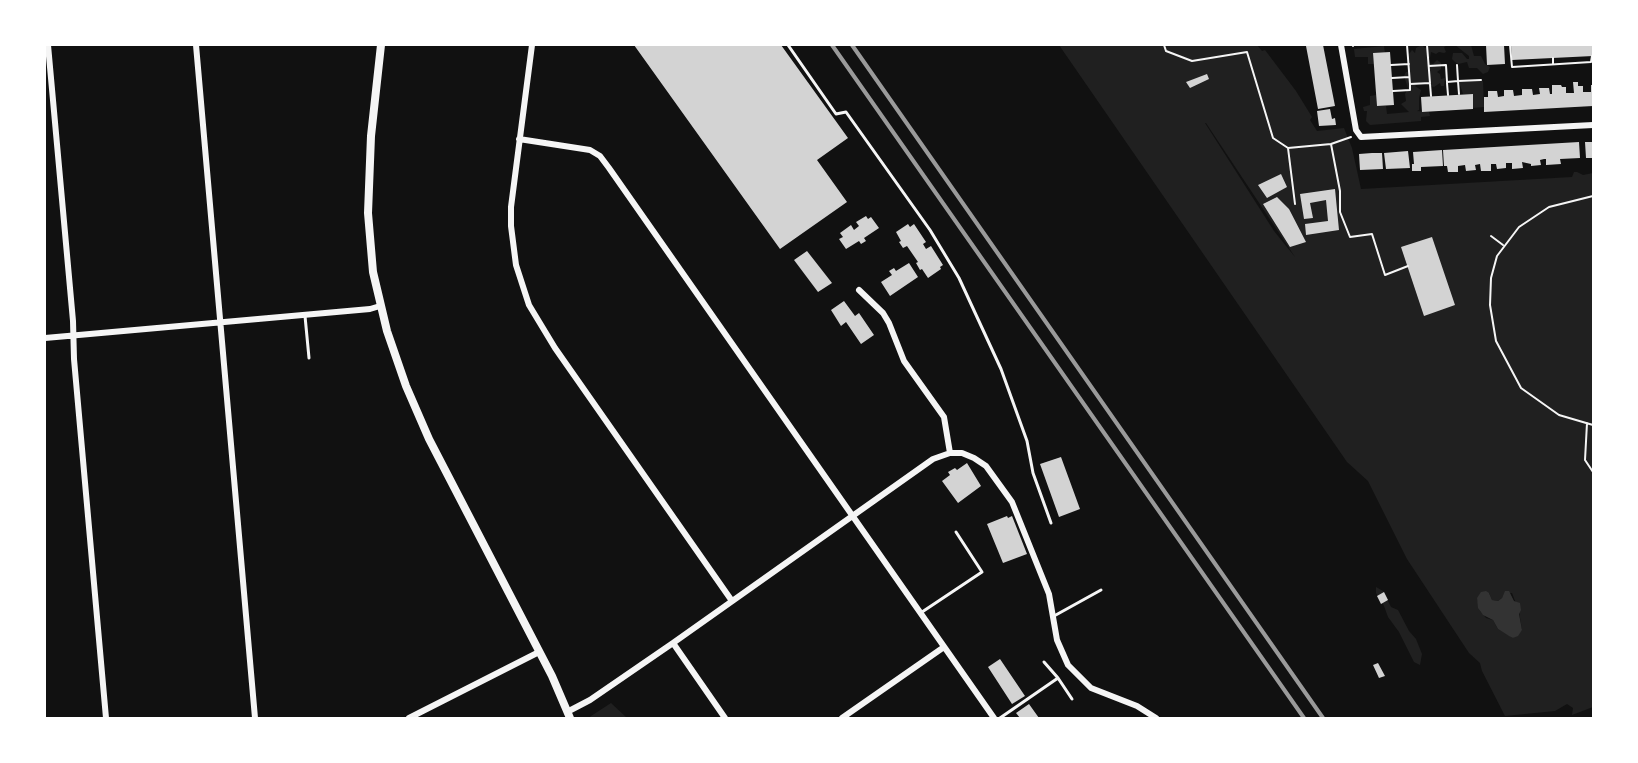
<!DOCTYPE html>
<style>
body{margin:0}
#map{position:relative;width:1638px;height:763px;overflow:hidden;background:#111;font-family:"Roboto Serif",serif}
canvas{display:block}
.frame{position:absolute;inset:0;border:46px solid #fff;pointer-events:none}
</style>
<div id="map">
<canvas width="1638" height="763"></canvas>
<div class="frame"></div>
</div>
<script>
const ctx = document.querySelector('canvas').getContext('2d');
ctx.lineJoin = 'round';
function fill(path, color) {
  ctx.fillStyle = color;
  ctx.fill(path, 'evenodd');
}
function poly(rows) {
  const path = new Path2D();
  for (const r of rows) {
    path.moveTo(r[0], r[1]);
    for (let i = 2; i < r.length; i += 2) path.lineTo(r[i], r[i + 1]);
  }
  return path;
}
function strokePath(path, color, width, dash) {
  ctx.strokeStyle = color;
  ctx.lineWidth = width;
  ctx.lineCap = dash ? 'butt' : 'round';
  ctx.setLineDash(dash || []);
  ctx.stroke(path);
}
fill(poly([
 [1059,45,1257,45,1262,51,1265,50,1296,91,1312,117,1310,120,1317,131,1344,128,1352,148,1361,189,1572,177,1574,172,1577,172,1583,175,1593,173,1593,707,1572,715,1573,708,1567,704,1555,711,1505,716,1482,671,1480,663,1469,653,1407,559,1368,481,1347,462],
 [1205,123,1206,123,1295,257,1274,231],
 [1489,593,1492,600,1498,601,1502,598,1504,594,1512,593,1519,611,1522,630,1513,638,1498,629,1493,620,1486,618,1480,611,1477,598],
 [1422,45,1425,48,1432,45,1448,45,1444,47,1446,52,1444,53,1439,52,1436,54,1431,52,1430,58,1427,58,1428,63,1433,64,1437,60,1441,63,1441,69,1437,72,1440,74,1441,79,1445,78,1444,86,1441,86,1440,83,1434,87,1428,85,1426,82,1421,82,1415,86,1421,90,1419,98,1419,110,1417,111,1429,112,1430,116,1421,117,1421,121,1370,125,1366,121,1367,111,1364,111,1363,107,1370,105,1370,96,1376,95,1377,106,1386,106,1387,114,1409,112,1401,104,1406,101,1405,94,1408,88,1404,76,1406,72,1410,71,1409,54,1412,50,1415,53,1416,48],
 [1455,45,1471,45,1474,56,1481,56,1485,64,1490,67,1488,72,1483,74,1477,68,1469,68,1467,62,1458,64,1455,62,1452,59,1453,53,1462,53,1467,59,1469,59,1469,56],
 [1384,46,1385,53,1373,53,1374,64,1368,64,1368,57,1355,57,1354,49],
 [1483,81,1484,107,1473,108,1472,94,1463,94,1459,82],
 [1376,587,1383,591,1391,607,1398,610,1409,631,1416,639,1422,654,1420,665,1414,662,1399,632,1388,617,1384,606,1376,593],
 [611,703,627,718,589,718,591,716]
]), '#202020');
fill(poly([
 [1486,591,1489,593,1492,600,1498,601,1502,598,1505,591,1509,591,1514,601,1520,603,1521,610,1519,614,1522,630,1518,636,1513,638,1509,636,1498,629,1493,620,1483,615,1478,608,1477,598,1481,592]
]), '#333');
fill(poly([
 [634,45,781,45,848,138,817,160,847,202,780,249],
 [1323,45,1335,106,1318,109,1306,46],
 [1486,45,1504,45,1505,64,1487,65],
 [1511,45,1593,45,1593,56,1512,60],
 [1390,52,1394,105,1377,106,1373,53],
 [1207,74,1209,79,1190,88,1186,82],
 [1573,82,1578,82,1578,86,1583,86,1583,92,1591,92,1591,85,1593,85,1593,106,1484,112,1484,97,1488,97,1488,91,1497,91,1498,97,1504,96,1504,90,1513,90,1514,96,1522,95,1522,89,1532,89,1533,95,1540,94,1539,88,1549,88,1550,94,1552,94,1552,85,1561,85,1562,87,1566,87,1566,93,1574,93],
 [1473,94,1473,109,1422,112,1421,97],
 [1330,109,1332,119,1335,118,1336,125,1319,126,1317,111],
 [1579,142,1580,158,1560,159,1561,164,1546,165,1546,159,1544,159,1540,160,1541,165,1531,166,1531,164,1522,162,1523,168,1512,169,1512,163,1506,163,1506,168,1497,169,1496,164,1491,164,1491,171,1481,171,1480,164,1475,165,1476,170,1466,171,1465,165,1458,166,1458,172,1448,172,1447,166,1444,166,1443,150],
 [1585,142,1593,142,1593,158,1586,158],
 [1442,150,1443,166,1421,167,1421,171,1412,171,1412,164,1414,164,1413,152],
 [1408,151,1410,168,1386,169,1384,153],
 [1372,153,1382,153,1383,169,1360,170,1359,154],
 [1281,174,1287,187,1267,198,1258,185],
 [1335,189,1339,230,1306,235,1305,224,1328,221,1326,200,1310,203,1313,218,1304,219,1300,194],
 [1277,197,1289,209,1306,242,1290,247,1263,204],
 [866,216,868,219,871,217,879,228,864,238,866,241,861,244,859,241,846,249,839,239,843,237,840,233,851,225,854,230,859,226,856,222],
 [908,224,910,227,914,224,926,242,923,244,926,249,931,246,943,265,940,267,941,269,928,278,922,269,920,270,916,263,918,262,907,246,903,248,899,242,901,241,896,232],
 [1432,237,1455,305,1424,316,1401,247],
 [807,251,832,283,818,292,794,260],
 [909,263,918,277,890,296,881,282,892,275,889,271,894,268,896,271],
 [844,301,855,316,859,313,874,335,861,344,846,322,841,326,831,310],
 [1061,457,1080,509,1059,517,1040,464],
 [967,463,981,486,958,503,942,481,950,475,948,472,955,468,957,470],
 [1007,516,1008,518,1012,516,1027,554,1003,563,987,524],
 [1384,592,1388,600,1381,604,1377,596],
 [1000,659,1025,696,1012,704,988,667],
 [1378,663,1385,676,1379,678,1373,665],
 [1029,704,1039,718,1020,718,1016,713]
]), '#d3d3d3');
strokePath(poly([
 [1164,45,1166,51,1192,61,1247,52,1273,138,1288,148],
 [1353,45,1353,46],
 [1407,45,1410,84,1430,83,1427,45],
 [1510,45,1512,67,1591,62,1592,56],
 [1553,58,1553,64],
 [1391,65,1409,64],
 [1457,65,1458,81,1481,80],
 [1429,66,1446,65,1447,82,1458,81,1459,94],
 [1392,78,1409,77],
 [1447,83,1448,95],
 [1430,84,1431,96],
 [1393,91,1410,90,1410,84],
 [1331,144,1351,137],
 [1593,196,1549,207,1519,227,1497,256,1491,278,1490,305,1496,341,1521,388,1559,415,1593,425],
 [1295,204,1288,148,1331,144,1340,191,1340,212,1350,237,1372,234,1385,275,1408,266],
 [1491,236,1503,245],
 [1587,423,1585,460,1593,472]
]), '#f5f5f5', 2);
strokePath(poly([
 [788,45,836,114,846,112,930,230,959,278,1001,369,1027,441,1033,473,1051,523],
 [305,316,309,358],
 [922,612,982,572,956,532],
 [1054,616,1101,590],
 [1044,662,1058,678],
 [1000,718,1058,678,1072,699]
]), '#f5f5f5', 3);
strokePath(poly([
 [48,45,73,321,74,359,106,718],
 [196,45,255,718],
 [532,45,511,207,511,226,516,265,529,305,555,348,732,601],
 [1341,45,1356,130,1361,137,1593,125],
 [519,139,590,150,600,156,609,168,994,718],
 [859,290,883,313,889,323,904,361,944,417,950,453],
 [45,338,370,309,380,306],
 [673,643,725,718],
 [567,712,590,700,673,643,933,459,950,453,962,453,974,458,986,466,1012,502,1049,594,1057,640,1068,665,1091,688,1137,706,1156,718],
 [409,718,539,652],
 [842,718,944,647]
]), '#f5f5f5', 6);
strokePath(poly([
 [381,45,371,136,368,213,373,272,387,331,406,386,429,439,552,676,570,718]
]), '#f5f5f5', 8);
strokePath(poly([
 [832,45,1304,718],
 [852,45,1323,718]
]), '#9a9a9a', 4);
</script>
